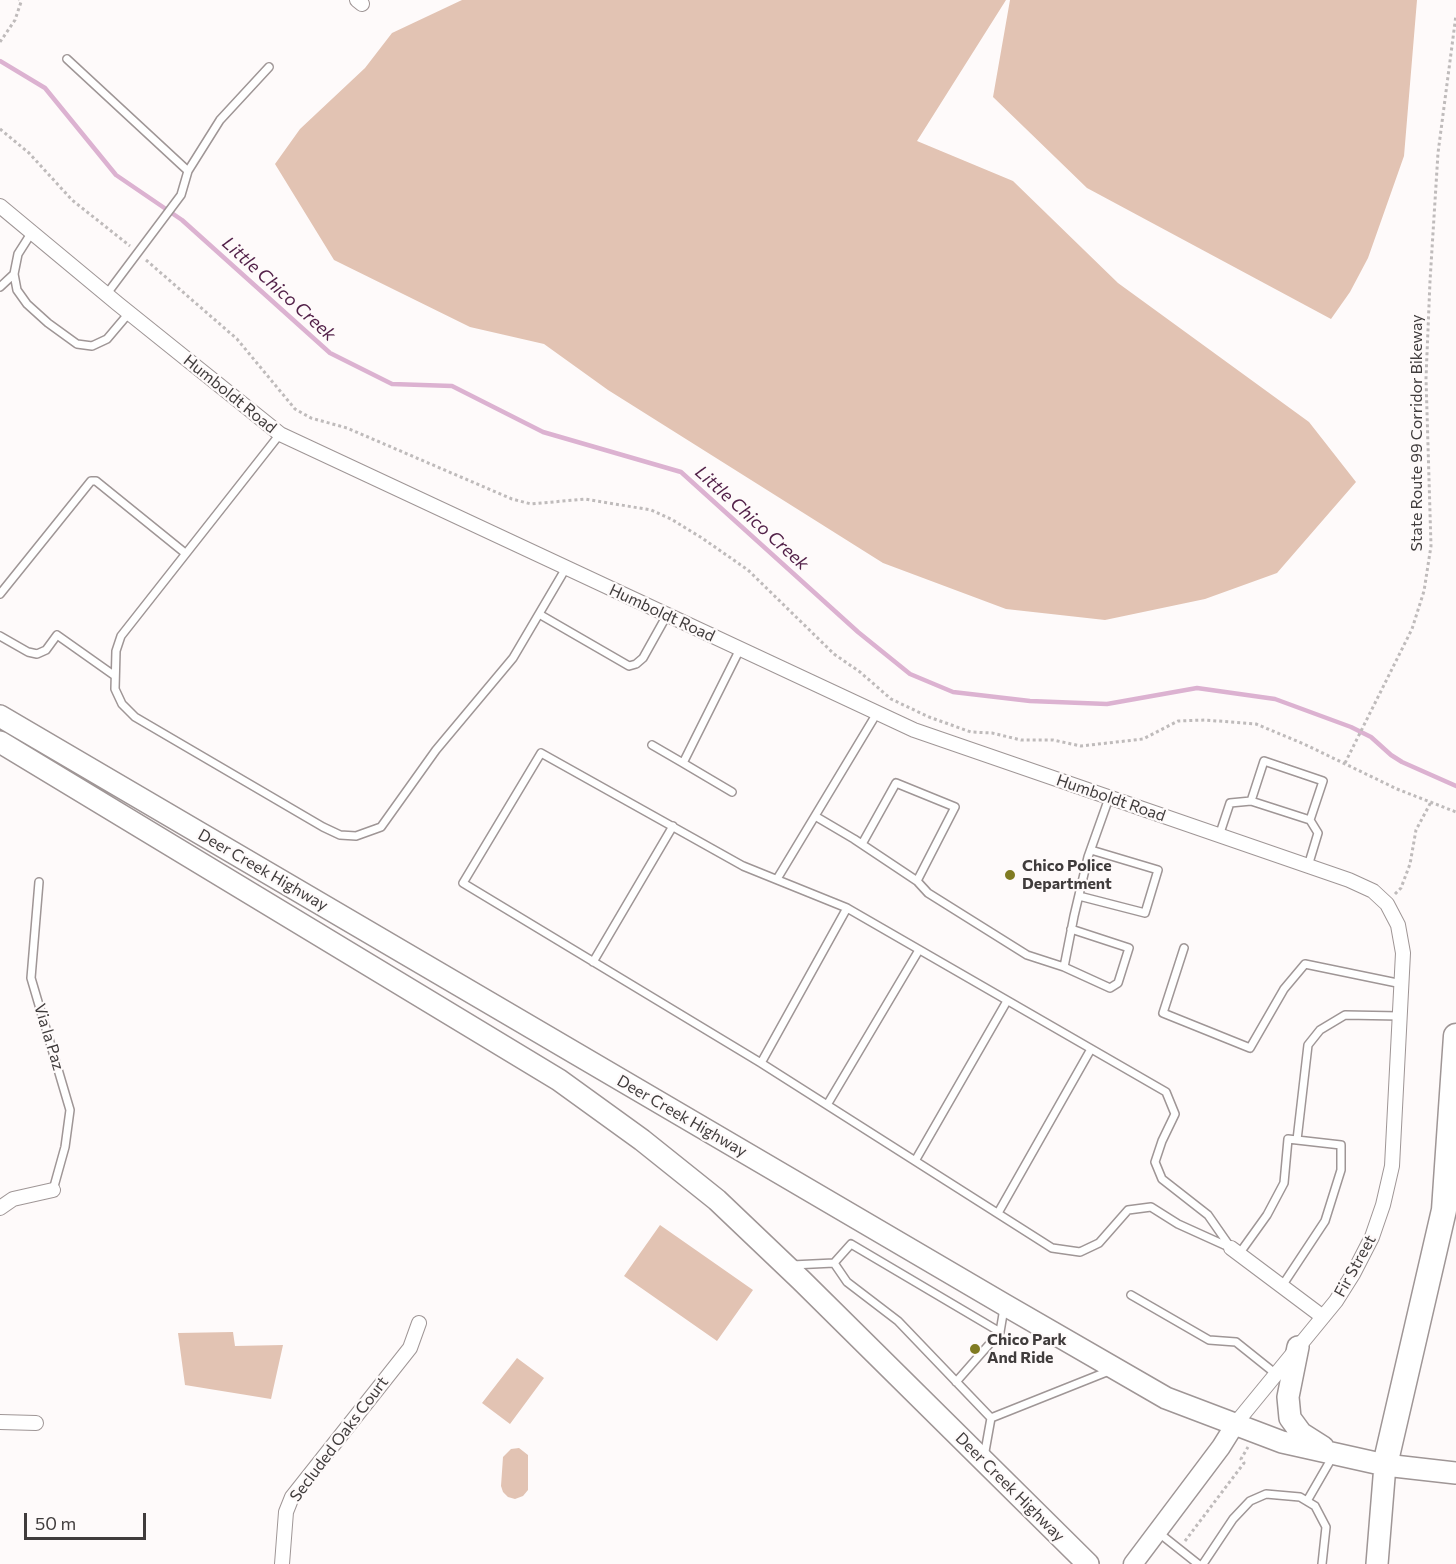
<!DOCTYPE html>
<style>
body{margin:0}
#map{position:relative;width:1456px;height:1564px;overflow:hidden;background:#fefafa;font-family:Commissioner,sans-serif}
canvas{display:block}
.scale{position:absolute;left:24px;top:1513px;width:122px;height:27px;box-sizing:border-box;border:3px solid #403c3c;border-top:0;padding-left:8px;font-size:18px;line-height:21px;white-space:nowrap;color:#403c3c;-webkit-text-stroke:4px #fefafa;paint-order:stroke}
</style>
<div id="map">
<canvas width="1456" height="1564"></canvas>
<div class="scale">50 m</div>
</div>
<script>
const ctx = document.querySelector('canvas').getContext('2d');
ctx.lineJoin = 'round';
function fill(path, color) {
  ctx.fillStyle = color;
  ctx.fill(path, 'evenodd');
}
function poly(rows) {
  const path = new Path2D();
  for (const r of rows) {
    path.moveTo(r[0], r[1]);
    for (let i = 2; i < r.length; i += 2) path.lineTo(r[i], r[i + 1]);
  }
  return path;
}
function strokePath(path, color, width, dash) {
  ctx.strokeStyle = color;
  ctx.lineWidth = width;
  ctx.lineCap = dash ? 'butt' : 'round';
  ctx.setLineDash(dash || []);
  ctx.stroke(path);
}
function write(font, color, halo, rows, align = 'center') {
  ctx.font = font + ' Commissioner,sans-serif';
  ctx.lineWidth = 4.5;
  ctx.setLineDash([]);
  ctx.textBaseline = 'middle';
  ctx.strokeStyle = halo;
  ctx.fillStyle = color;
  for (const [text, x, y, turn = 0] of rows) {
    ctx.save();
    ctx.translate(x, y);
    ctx.rotate((+turn || 0) * Math.PI / 180);
    ctx.textAlign = isNaN(turn) ? turn : align;
    if (halo) ctx.strokeText(text, 0, 0);
    ctx.fillText(text, 0, 0);
    ctx.restore();
  }
}
fill(poly([
 [462,0,1006,0,917,141,1013,181,1118,283,1309,422,1356,482,1277,573,1205,599,1105,620,1006,609,883,563,608,390,544,344,470,327,334,260,275,164,300,129,365,68,392,33],
 [1010,0,1417,0,1404,156,1368,258,1350,292,1331,319,1087,188,993,97],
 [660,1225,753,1290,717,1341,624,1276],
 [233,1332,235,1346,283,1345,271,1399,185,1385,178,1333],
 [517,1358,544,1378,510,1424,482,1403],
 [519,1448,528,1455,528,1490,523,1496,515,1499,508,1497,503,1492,501,1486,503,1457,511,1449]
]), '#e2c3b3');
strokePath(poly([
 [0,61,45,88,116,175,182,220,330,353,392,384,452,386,543,432,681,472,858,632,910,674,953,692,1030,701,1107,704,1197,688,1275,699,1351,727,1371,737,1391,755,1402,762,1456,786]
]), '#dcb2d1', 4.5);
const lane = poly([
 [67,59,188,171,181,195,106,295],
 [188,171,220,120,269,67],
 [32,232,18,254,14,274,17,290,27,304,48,323,77,344,92,346,107,339,129,313],
 [0,287,14,274],
 [280,434,121,636,116,651,115,689,122,704,135,717,323,827,340,835,356,836,381,827,436,750,513,658,566,568],
 [0,594,91,481,96,481,185,553],
 [539,614,629,666,636,664,643,658,667,615],
 [0,636,28,652,37,654,46,650,57,635,115,676],
 [652,745,683,763],
 [732,792,683,763,740,649],
 [815,816,854,839,917,881],
 [1219,836,1230,803,1251,801,1264,761,1323,781,1310,820,1251,801],
 [862,844,896,783,955,807,917,881,928,893,1027,955,1064,967],
 [1308,866,1318,833,1310,820],
 [777,879,877,713],
 [39,882,31,978,70,1110,65,1147,53,1190],
 [1079,896,1145,913,1158,870,1091,850],
 [847,908,1166,1092,1175,1114,1162,1141,1155,1162,1162,1179,1208,1215,1231,1248,1178,1224,1151,1207,1128,1210,1099,1243,1080,1252,1052,1248,761,1063,847,908],
 [1071,929,1129,948,1118,983,1110,988,1064,967,1074,916,1088,857,1109,798],
 [1184,948,1163,1013,1250,1048,1284,989,1305,964,1402,984],
 [593,962,673,826],
 [761,1063,463,883,541,753,743,866,847,908],
 [827,1105,919,950],
 [1297,1140,1308,1045,1320,1030,1345,1015,1400,1016],
 [915,1161,1007,1001],
 [998,1213,1091,1049],
 [1239,1254,1267,1215,1284,1183,1288,1139,1341,1145,1341,1170,1325,1221,1282,1286],
 [834,1263,847,1282,898,1321,991,1418],
 [792,1265,834,1263,851,1244,1000,1332,956,1382],
 [1131,1295,1209,1340,1236,1342,1276,1374],
 [1000,1332,1004,1308],
 [991,1418,1109,1371],
 [984,1457,991,1418],
 [1307,1501,1333,1456],
 [1159,1533,1198,1564],
 [1203,1564,1233,1519,1250,1501,1266,1494,1300,1497,1315,1506,1326,1527,1322,1564]
]);
const street = poly([
 [357,0,362,4],
 [0,206,118,304,280,434,914,730,1349,880,1373,891,1387,904,1398,925,1403,953,1392,1166,1383,1205,1372,1237,1353,1274,1336,1301,1236,1423],
 [0,1208,13,1199,53,1190],
 [1231,1248,1323,1317],
 [0,1422,36,1423],
 [282,1564,286,1512,292,1497,410,1348,419,1323]
]);
const secondary = poly([
 [1133,1564,1221,1447,1236,1423]
]);
const primary = poly([
 [0,716,1005,1305,1166,1398,1282,1442,1385,1465,1456,1473],
 [0,742,559,1080,642,1140,717,1200,801,1280,1088,1564],
 [1298,1347,1288,1397,1290,1418,1301,1433,1323,1447],
 [1377,1564,1385,1465]
]);
const highway = poly([
 [1385,1465,1444,1210,1456,1036]
]);
strokePath(lane, '#9f9696', 10);
strokePath(street, '#9f9696', 16);
strokePath(secondary, '#9f9696', 21);
strokePath(primary, '#9f9696', 24);
strokePath(highway, '#9f9696', 27);
strokePath(poly([
 [0,42,15,20,21,2,19,0],
 [0,129,29,153,72,200,130,246],
 [146,260,237,339,295,409,311,418,347,428,512,499,531,504,585,499,651,510,671,519,702,538,748,570,834,654,860,672,891,699,929,717,971,732,992,733,1021,740,1053,740,1081,746,1143,739,1178,721,1205,720,1256,724,1304,744,1397,789,1456,812],
 [1345,763,1412,629,1424,591,1431,546,1426,378,1430,281,1438,153,1456,15],
 [1395,894,1401,888,1410,864,1416,830,1431,802],
 [1185,1541,1244,1463,1241,1459,1248,1447]
]), '#bfbbbb', 3, [3, 3]);
strokePath(lane, '#fff', 7);
strokePath(street, '#fff', 14);
strokePath(secondary, '#fff', 18);
strokePath(primary, '#fff', 21);
strokePath(highway, '#fff', 24);
for (const [x, y, r, color] of [
 [1010,875,6,"#807b22"],
 [975,1349,6,"#807b22"]
]) {
  const dot = new Path2D();
  dot.arc(x, y, r, 0, 2 * Math.PI);
  ctx.fillStyle = color;
  ctx.fill(dot);
  strokePath(dot, '#fefafa', 2);
}
write('16px', '#403c3c', '#fefafa', [
 ["Humboldt Road",230,394,39],
 ["State Route 99 Corridor Bikeway",1417,433,-90],
 ["Humboldt Road",662,613,25],
 ["Humboldt Road",1111,798,19],
 ["Deer Creek Highway",263,870,30],
 ["Via la Paz",49,1037,73],
 ["Deer Creek Highway",682,1116,30],
 ["Fir Street",1355,1266,-61],
 ["Secluded Oaks Court",339,1439,-53],
 ["Deer Creek Highway",1010,1487,45]
]);
write('bold 16px', '#403c3c', '#fefafa', [
 ["Chico Police",1022,866],
 ["Department",1022,884],
 ["Chico Park",987,1340],
 ["And Ride",987,1358]
], 'left');
write('italic 18px', '#511f47', '#fefafa', [
 ["Little Chico Creek",279,289,42],
 ["Little Chico Creek",752,518,42]
]);
</script>
